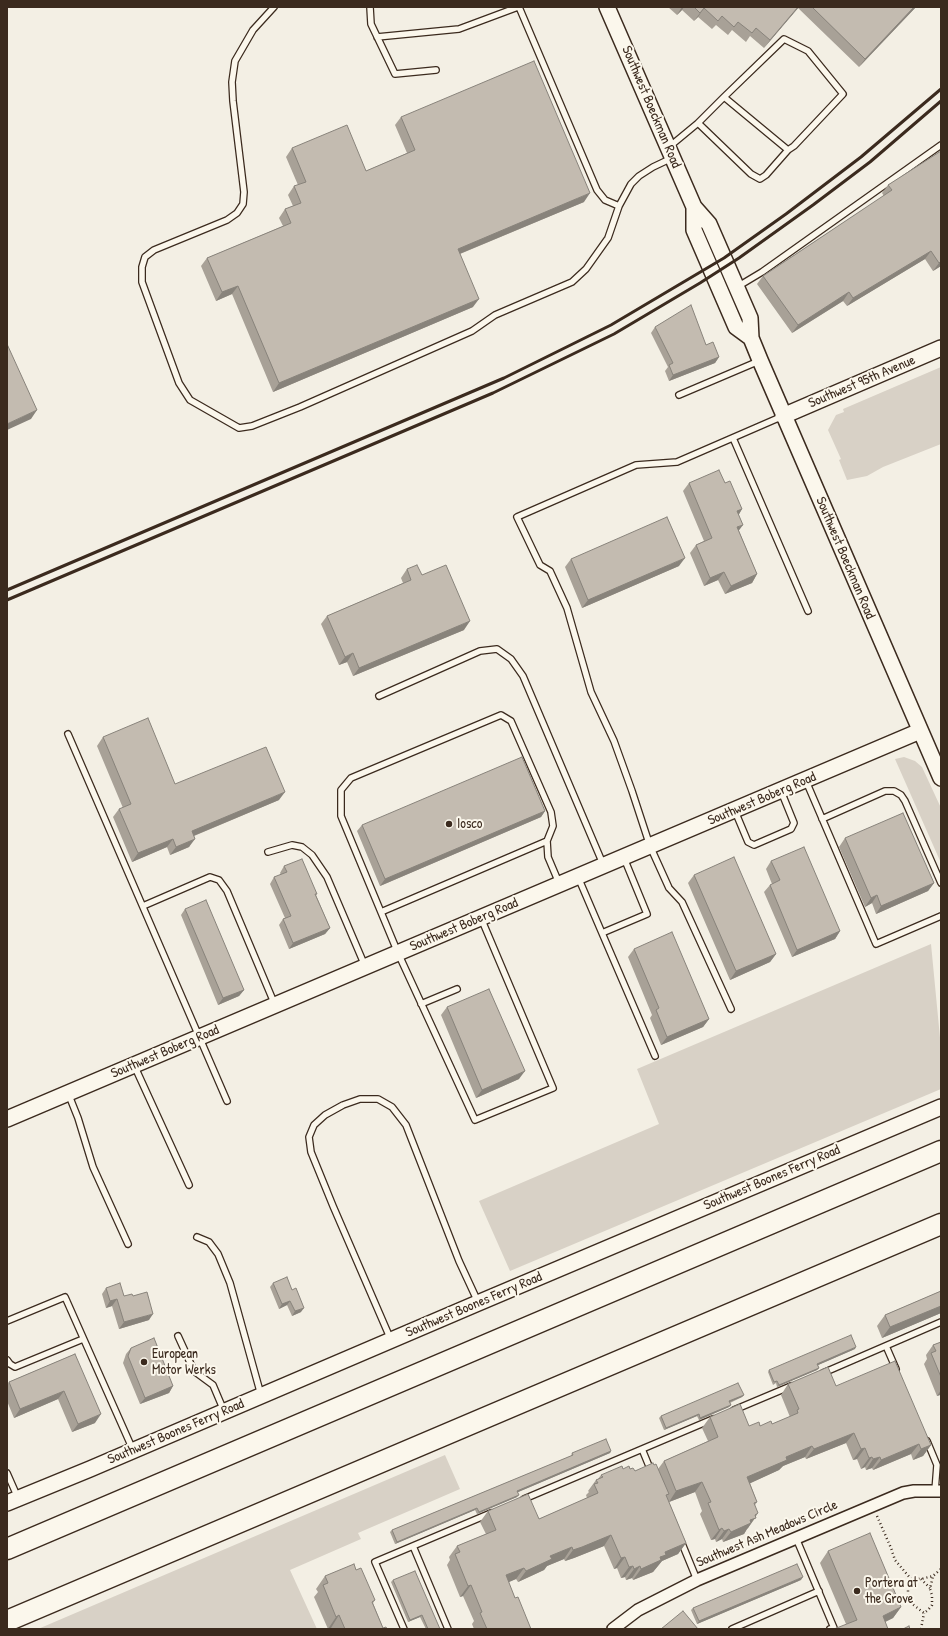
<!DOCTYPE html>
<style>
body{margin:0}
#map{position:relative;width:948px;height:1636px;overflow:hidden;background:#f3efe4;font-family:"Patrick Hand",sans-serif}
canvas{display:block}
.frame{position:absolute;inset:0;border:8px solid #3b2a1e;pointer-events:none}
</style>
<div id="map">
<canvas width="948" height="1636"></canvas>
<div class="frame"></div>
</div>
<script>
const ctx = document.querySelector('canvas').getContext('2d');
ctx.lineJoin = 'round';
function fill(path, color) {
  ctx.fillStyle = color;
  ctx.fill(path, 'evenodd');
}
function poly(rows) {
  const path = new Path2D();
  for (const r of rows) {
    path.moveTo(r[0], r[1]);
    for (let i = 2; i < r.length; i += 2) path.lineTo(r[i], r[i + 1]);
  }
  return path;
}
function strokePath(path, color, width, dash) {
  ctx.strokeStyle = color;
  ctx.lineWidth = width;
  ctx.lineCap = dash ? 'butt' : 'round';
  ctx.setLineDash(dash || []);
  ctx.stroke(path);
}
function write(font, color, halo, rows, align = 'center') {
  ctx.font = font + ' "Patrick Hand",sans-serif';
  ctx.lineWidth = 4;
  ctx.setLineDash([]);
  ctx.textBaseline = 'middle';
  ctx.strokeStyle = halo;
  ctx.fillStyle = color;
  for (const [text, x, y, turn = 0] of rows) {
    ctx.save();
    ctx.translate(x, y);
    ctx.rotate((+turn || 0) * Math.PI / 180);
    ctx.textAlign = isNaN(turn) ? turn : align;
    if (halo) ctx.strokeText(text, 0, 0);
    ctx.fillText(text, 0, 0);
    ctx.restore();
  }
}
fill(poly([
 [941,367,941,444,883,467,867,476,847,480,839,460,841,459,828,430,836,415,844,412,843,409],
 [904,757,915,761,922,767,941,808,941,863,895,759],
 [931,944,941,1048,941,1089,510,1271,479,1201,659,1124,637,1069],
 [445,1455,460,1489,358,1533,361,1539,290,1570,317,1629,38,1629]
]), '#d8d1c6');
const lane = poly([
 [274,7,253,30,235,61,232,82,233,101,244,192,243,204,237,213,227,220,154,250,145,257,142,267,142,282,179,383,190,400,239,428,252,426,300,407,472,331,495,315,572,282,586,269,608,238,619,206,631,184,639,176,653,167,672,158],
 [370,7,371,24,395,74,436,70],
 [519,7,597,190,605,200,619,206],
 [377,37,459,29,518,7],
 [698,123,751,174,760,179,766,175,788,150],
 [669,147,698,123,724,97,784,39,808,51,843,94,794,146,788,150,724,97],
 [737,287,762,272,941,145],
 [679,395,759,361],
 [733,438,808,611],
 [379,696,480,651,497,649,511,659,523,676,603,864],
 [68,734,227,1101],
 [806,781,876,944,941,916],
 [735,811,748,842,754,845,791,829,794,823,781,791],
 [822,819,885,791,894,791,901,795,905,801,941,883],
 [268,852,292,845,302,847,312,855,327,877,365,966],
 [578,877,602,933,647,914,624,858],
 [143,906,210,877,219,880,227,891,275,1005],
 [381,912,547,841],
 [481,918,553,1088,475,1120,398,953,341,816,341,790,351,778,501,715,511,721,551,812,553,826,547,841,548,857,559,883],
 [602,933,655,1056],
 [421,1004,457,989],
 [731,1009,682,902,669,888,650,846,632,791,614,741,591,692,567,608,550,571,540,565,517,517,636,465,677,462,783,416],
 [134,1065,189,1185],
 [68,1093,78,1118,93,1167,128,1244],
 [197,1237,209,1242,218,1254,230,1283,261,1395],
 [7,1321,65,1297,133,1450],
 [178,1336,194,1371,213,1385,224,1411],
 [391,1340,333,1206,311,1152,309,1137,314,1125,325,1115,343,1105,360,1099,378,1099,392,1107,406,1125,459,1261,478,1302],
 [886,1346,896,1369],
 [7,1360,10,1364,15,1367,83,1339],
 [823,1373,941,1322],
 [734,1410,791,1386],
 [927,1441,937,1465,935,1491],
 [642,1449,651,1471],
 [7,1473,18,1498],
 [524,1499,713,1419],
 [796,1538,834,1628,830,1629],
 [681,1541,697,1580],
 [413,1546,448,1629],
 [404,1629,375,1562,491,1513],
 [732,1629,819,1591]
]);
const street = poly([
 [613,1629,638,1610,697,1580,903,1493,914,1491,941,1491]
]);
const secondary = poly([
 [607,7,694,207,709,224,750,318,751,338,760,360,941,778],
 [694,207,694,230,736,327,751,338],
 [783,416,941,348],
 [7,1119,920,731],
 [7,1503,90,1469,478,1303,941,1107]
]);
const highway = poly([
 [7,1549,941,1151],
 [7,1621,941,1224]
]);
strokePath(lane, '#3b2a1e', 8);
strokePath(street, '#3b2a1e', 14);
strokePath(secondary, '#3b2a1e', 18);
strokePath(highway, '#3b2a1e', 23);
strokePath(poly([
 [877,1516,891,1548,895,1560,911,1579,921,1579,933,1576,941,1569],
 [911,1579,908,1589,908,1597,911,1603,924,1613,928,1610,932,1605,932,1595,930,1589,933,1576],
 [921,1579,930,1588],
 [921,1629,924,1613]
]), '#3b2a1e', 2.5, [1, 3]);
strokePath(lane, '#fbf7ec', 5.5);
strokePath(street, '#fbf7ec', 11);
strokePath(secondary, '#fbf7ec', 15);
strokePath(highway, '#fbf7ec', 20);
strokePath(poly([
 [7,590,504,378,611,325,724,258,786,214,861,157,941,89],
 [7,600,493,393,614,334,700,283,739,258,813,205,870,162,941,101]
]), '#3b2a1e', 3);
fill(poly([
 [668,7,916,7,859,67,798,8,764,48,750,36,746,42,732,30,728,35,716,25,712,29,698,17,694,21,682,10,677,15],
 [401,117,584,202,460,254,473,307,273,392,232,294,216,301,201,266,207,258,283,226,279,218,285,209,293,206,288,195,294,186,298,185,286,157,292,148,366,171,407,153,395,125],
 [941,151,941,266,933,271,925,259,847,306,843,301,792,333,757,284,763,276,884,196,882,193,888,185],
 [655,327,719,357,715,363,669,381,665,371,668,367,651,333],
 [689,483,725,483,742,509,738,515,739,531,757,574,752,583,725,594,718,580,704,586,690,553,696,545,704,541,683,491],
 [571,559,679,566,582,608,565,567],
 [407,569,422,575,464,630,353,676,347,662,339,665,321,624,327,616,403,583,401,578],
 [103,737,175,784,279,800,194,836,189,847,170,855,167,847,132,862,113,817,119,809,123,808,97,746],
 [545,811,541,817,380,886,357,831,362,825],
 [845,838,934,883,928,891,876,914,872,903,865,907,839,847],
 [771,861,840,931,835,939,792,957,764,892,770,885,772,884,766,869],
 [284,866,317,894,316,895,330,928,325,934,289,949,279,925,283,919,285,918,270,884,274,877,281,875,280,873],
 [694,875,776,954,770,962,730,980,688,883],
 [185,909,244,990,239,996,218,1005,181,915],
 [634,949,709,1019,703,1027,661,1045,650,1018,652,1015,628,957],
 [447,1007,519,1079,476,1098,441,1015],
 [273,1283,301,1312,292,1316,287,1305,279,1309,270,1287],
 [106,1288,124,1296,149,1320,119,1329,112,1306,106,1308,102,1294],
 [941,1291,941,1313,882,1338,877,1326,885,1315],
 [941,1342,941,1397,940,1395,937,1396,924,1364,927,1359,926,1355,933,1345],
 [131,1348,173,1386,169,1393,140,1404,123,1363,126,1354],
 [855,1349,818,1365,819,1368,817,1370,777,1387,776,1383,773,1385,768,1372,769,1370],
 [75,1354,95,1423,72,1432,58,1399,14,1418,7,1401,7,1385,9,1382],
 [788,1384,836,1386,931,1445,923,1456,913,1460,911,1454,873,1470,872,1468,866,1470,865,1467,861,1469,857,1459,853,1460,846,1443,806,1459,805,1457,783,1466,779,1470,750,1483,757,1502,755,1505,756,1517,748,1528,747,1529,744,1534,723,1542,722,1539,716,1542,715,1539,711,1540,700,1514,702,1511,695,1492,669,1502,686,1543,678,1554,662,1561,653,1572,633,1580,632,1578,626,1580,625,1577,621,1578,617,1568,614,1569,604,1546,574,1558,565,1561,564,1559,547,1566,544,1570,518,1582,516,1579,508,1582,515,1598,531,1629,474,1629,472,1624,474,1621,463,1596,460,1597,447,1565,450,1560,449,1557,457,1546,486,1534,480,1522,488,1511,539,1519,587,1498,586,1495,589,1492,588,1491,596,1480,598,1479,601,1475,623,1469,630,1469,635,1471,654,1465,658,1469,664,1461,708,1441,702,1428,710,1417,749,1426,760,1426,772,1424,790,1417,781,1395],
 [744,1395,742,1397,730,1403,731,1405,729,1407,699,1420,697,1416,664,1430,659,1418,661,1416],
 [611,1451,610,1453,518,1492,517,1497,477,1514,475,1510,395,1544,390,1532,392,1530,571,1456,572,1453],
 [828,1551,901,1607,893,1618,885,1622,846,1624,820,1563],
 [356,1570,375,1600,373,1603,383,1628,387,1629,331,1629,331,1628,328,1629,314,1597,318,1592,316,1589,325,1576],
 [393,1580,440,1629,426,1629,420,1617,408,1622,391,1582],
 [801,1580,697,1624,691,1610,693,1608]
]), '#a8a197');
fill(poly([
 [682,7,684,7,682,10,677,15],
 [798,7,799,7,764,48,770,40],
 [914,7,916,7,859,67,865,59],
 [704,8,698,17,694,21,700,13],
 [590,193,584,202,452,257,458,249],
 [931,251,925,259,847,306,853,298],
 [941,261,941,266,933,271,939,263],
 [238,286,232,294,216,301,222,292],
 [849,292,843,301,792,333,798,325],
 [479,299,473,307,273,392,279,383],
 [719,357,715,363,669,381,673,375],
 [37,410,31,419,7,430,7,424],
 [742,509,737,518,737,511],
 [743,525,737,533,737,527],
 [685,558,679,566,582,608,588,600],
 [724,572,718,580,704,586,710,578],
 [757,574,752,583,725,594,731,586],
 [470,621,464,630,353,676,359,668],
 [353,653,347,662,339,665,345,657],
 [285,792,279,800,186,839,192,831],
 [545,811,541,817,380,886,385,879],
 [173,839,167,847,132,862,138,853],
 [195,839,189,847,170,855,176,847],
 [934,883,928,891,876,914,881,906],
 [877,895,872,903,865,907,871,898],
 [330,928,325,934,289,949,293,943],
 [840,931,835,939,792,957,797,950],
 [776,954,770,962,730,980,736,971],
 [244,990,239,996,218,1005,223,998],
 [709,1019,703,1027,661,1045,667,1037],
 [525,1071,519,1079,476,1098,482,1090],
 [117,1299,112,1306,106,1308,110,1301],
 [290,1301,287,1305,279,1309,282,1304],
 [941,1306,941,1313,882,1338,890,1327],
 [304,1308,301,1312,292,1316,295,1311],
 [153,1314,149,1320,119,1329,124,1322],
 [856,1347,855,1349,816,1366,817,1364],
 [819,1368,817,1370,777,1387,779,1385],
 [173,1386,169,1393,140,1404,145,1398],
 [941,1390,941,1393,940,1395,937,1396],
 [64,1391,58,1399,14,1418,20,1409],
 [744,1395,742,1397,727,1403,729,1401],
 [731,1405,729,1407,699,1420,700,1418],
 [101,1414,95,1423,72,1432,78,1424],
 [699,1414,697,1416,664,1430,666,1428],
 [854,1433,846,1443,806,1459,814,1449],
 [919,1444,911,1454,873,1470,881,1460],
 [931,1445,923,1456,913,1460,921,1449],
 [812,1446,805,1457,783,1466,779,1470,740,1488,747,1477,786,1457],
 [865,1448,857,1459,853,1460,861,1449],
 [611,1451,610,1453,516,1493,517,1491],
 [872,1457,865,1467,861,1469,869,1458],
 [880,1457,872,1468,866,1470,873,1459],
 [702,1482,695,1492,669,1502,676,1491],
 [519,1495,517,1497,477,1514,479,1512],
 [477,1508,475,1510,395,1544,397,1542],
 [758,1513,748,1528,747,1529,744,1534,723,1542,731,1532,750,1520,755,1515],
 [722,1528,715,1539,711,1540,719,1530],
 [729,1529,722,1539,716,1542,724,1531],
 [611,1535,604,1546,574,1558,565,1561,573,1550],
 [686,1543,678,1554,662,1561,653,1572,633,1580,641,1569,665,1552],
 [572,1547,564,1559,547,1566,544,1570,518,1582,526,1571,550,1556],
 [625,1557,617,1568,614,1569,621,1558],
 [633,1566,625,1577,621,1578,629,1567],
 [640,1566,632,1578,626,1580,634,1569],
 [524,1568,516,1579,498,1587,506,1575],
 [803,1577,801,1580,697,1624,699,1621],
 [471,1585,463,1596,460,1597,468,1586],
 [901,1607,893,1618,875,1627,883,1616],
 [339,1615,331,1628,328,1629,336,1617],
 [422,1615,420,1617,408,1622,410,1620]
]), '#88837b');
const building = poly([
 [694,7,798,7,770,40,756,28,752,33,738,22,734,27,722,16,718,21,704,8,700,13,694,7],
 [812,7,914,7,865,59,812,7],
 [534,61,590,193,458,249,479,299,279,383,238,286,222,292,207,258,291,223,285,209,301,203,294,186,306,182,292,148,347,125,366,171,415,150,401,117,534,61],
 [941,151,941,261,939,263,931,251,853,298,849,292,798,325,763,276,892,190,888,185,941,151],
 [691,305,706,345,713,342,719,357,673,375,669,365,673,363,655,327,691,305],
 [7,344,37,410,7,424,7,344],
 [719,470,725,483,730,481,742,509,737,511,743,525,737,527,757,574,731,586,724,572,710,578,696,545,712,538,689,483,719,470],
 [667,517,685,558,588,600,571,559,667,517],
 [417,565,422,575,446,565,470,621,359,668,353,653,345,657,327,616,411,580,407,569,417,565],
 [148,718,175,784,266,747,285,792,192,831,195,839,176,847,173,839,138,853,119,809,131,804,103,737,148,718],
 [522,757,545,811,385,879,362,825,522,757],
 [903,813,934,883,881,906,877,895,871,898,845,838,903,813],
 [804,847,840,931,797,950,770,885,780,880,771,861,804,847],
 [734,857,776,954,736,971,694,875,734,857],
 [302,859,317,894,315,894,330,928,293,943,283,919,291,916,274,877,287,872,284,866,302,859],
 [206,900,244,990,223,998,185,909,206,900],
 [672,932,709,1019,667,1037,656,1010,659,1008,634,949,672,932],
 [489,989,525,1071,482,1090,447,1007,489,989],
 [287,1277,292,1290,296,1288,304,1308,295,1311,290,1301,282,1304,273,1283,287,1277],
 [120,1283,124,1296,132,1294,133,1296,147,1292,153,1314,124,1322,117,1299,110,1301,106,1288,120,1283],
 [941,1291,941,1306,890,1327,885,1315,941,1291],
 [851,1335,856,1347,817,1364,819,1368,779,1385,777,1381,774,1382,769,1370,851,1335],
 [154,1338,173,1386,145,1398,128,1356,131,1348,154,1338],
 [941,1342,941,1377,931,1353,936,1351,933,1345,941,1342],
 [75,1354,101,1414,78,1424,64,1391,20,1409,9,1382,75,1354],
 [895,1361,931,1445,921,1449,919,1444,881,1460,880,1457,873,1459,872,1457,869,1458,865,1448,861,1449,854,1433,814,1449,812,1446,786,1457,787,1460,747,1477,757,1502,754,1503,758,1513,755,1515,756,1518,750,1520,751,1523,731,1532,729,1529,724,1531,722,1528,719,1530,708,1503,711,1502,702,1482,676,1491,664,1461,718,1437,710,1417,740,1404,749,1426,759,1422,760,1426,771,1421,772,1424,798,1413,797,1410,799,1409,788,1384,828,1367,836,1386,895,1361],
 [738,1383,744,1395,729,1401,731,1405,700,1418,699,1414,666,1428,661,1416,738,1383],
 [606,1439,611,1451,517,1491,519,1495,479,1512,477,1508,397,1542,392,1530,573,1455,572,1453,606,1439],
 [653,1463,654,1465,656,1464,669,1494,666,1495,686,1543,665,1552,666,1555,660,1557,661,1560,641,1569,640,1566,634,1569,633,1566,629,1567,625,1557,621,1558,611,1535,582,1547,573,1550,572,1547,550,1556,552,1559,526,1571,524,1568,506,1575,515,1598,518,1597,531,1629,487,1629,480,1613,482,1612,471,1585,468,1586,455,1554,460,1552,457,1546,496,1530,488,1511,528,1494,539,1519,598,1493,594,1484,598,1483,596,1480,603,1477,601,1475,622,1466,623,1469,629,1466,630,1469,633,1468,635,1471,653,1463],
 [870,1533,901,1607,883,1616,888,1629,834,1629,857,1620,828,1551,870,1533],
 [354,1564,356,1570,361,1568,375,1600,372,1602,383,1628,386,1627,387,1629,345,1629,339,1615,336,1617,323,1585,328,1583,325,1576,354,1564],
 [797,1564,803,1577,699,1621,693,1608,797,1564],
 [415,1571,440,1629,428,1629,422,1615,410,1620,393,1580,415,1571],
 [683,1611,698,1629,661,1629,683,1611],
 [909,1626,910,1629,903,1629,909,1626]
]);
fill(building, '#c3bbb0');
strokePath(building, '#88837b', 1);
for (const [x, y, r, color] of [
 [449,824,4,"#3b2a1e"],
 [144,1362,4,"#3b2a1e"],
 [857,1591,4,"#3b2a1e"]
]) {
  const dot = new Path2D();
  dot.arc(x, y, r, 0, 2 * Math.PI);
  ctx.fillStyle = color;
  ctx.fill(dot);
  strokePath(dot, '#fbf7ec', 1.5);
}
write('14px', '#3b2a1e', '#fbf7ec', [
 ["Southwest Boeckman Road",651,107,67],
 ["Southwest 95th Avenue",862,382,-23],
 ["Southwest Boeckman Road",845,558,67],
 ["Southwest Boberg Road",762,799,-23],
 ["Southwest Boberg Road",464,925,-23],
 ["Southwest Boberg Road",165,1052,-23],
 ["Southwest Boones Ferry Road",772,1178,-23],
 ["Southwest Boones Ferry Road",474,1305,-23],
 ["Southwest Boones Ferry Road",176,1432,-23],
 ["Southwest Ash Meadows Circle",767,1534,-23]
]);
write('14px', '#3b2a1e', '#fbf7ec', [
 ["Iosco",457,824],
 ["European",152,1354],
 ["Motor Werks",152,1370],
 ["Portera at",865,1583],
 ["the Grove",865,1599]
], 'left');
</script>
